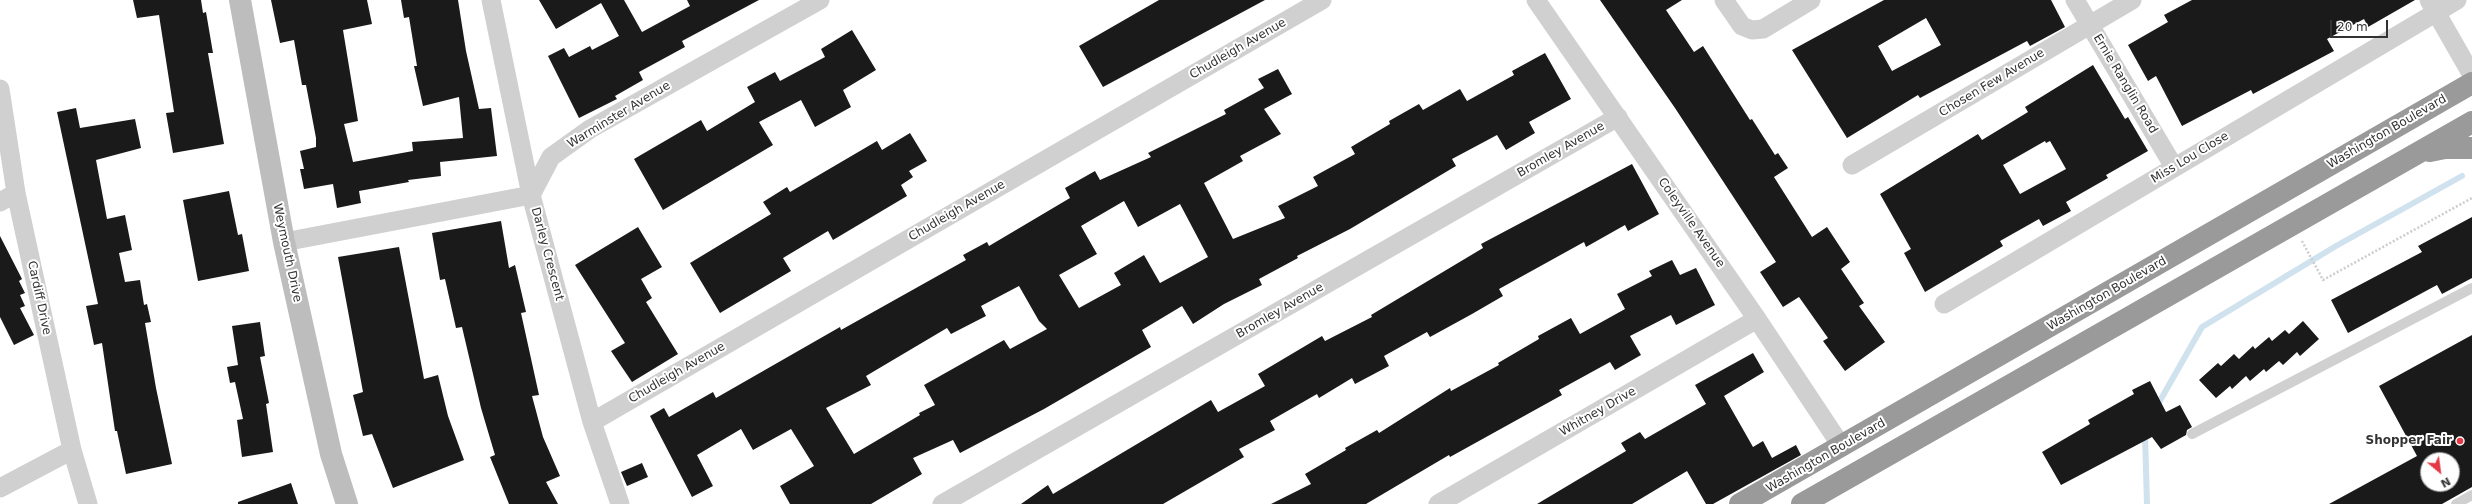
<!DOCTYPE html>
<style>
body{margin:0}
#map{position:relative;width:2472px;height:504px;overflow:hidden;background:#fff;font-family:"DejaVu Sans",sans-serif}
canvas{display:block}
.north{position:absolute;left:2420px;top:452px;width:40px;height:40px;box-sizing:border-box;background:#fff;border:1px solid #adadad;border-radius:50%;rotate:151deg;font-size:11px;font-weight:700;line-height:16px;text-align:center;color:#333}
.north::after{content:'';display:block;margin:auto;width:14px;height:18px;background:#e63946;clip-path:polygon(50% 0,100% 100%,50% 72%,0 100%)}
.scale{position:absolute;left:2330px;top:20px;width:58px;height:18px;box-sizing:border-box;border:2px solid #333;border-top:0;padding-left:5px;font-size:12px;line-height:14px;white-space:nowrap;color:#333;-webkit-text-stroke:3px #fff;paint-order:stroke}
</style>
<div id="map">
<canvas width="2472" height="504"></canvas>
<div class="north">N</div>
<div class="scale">20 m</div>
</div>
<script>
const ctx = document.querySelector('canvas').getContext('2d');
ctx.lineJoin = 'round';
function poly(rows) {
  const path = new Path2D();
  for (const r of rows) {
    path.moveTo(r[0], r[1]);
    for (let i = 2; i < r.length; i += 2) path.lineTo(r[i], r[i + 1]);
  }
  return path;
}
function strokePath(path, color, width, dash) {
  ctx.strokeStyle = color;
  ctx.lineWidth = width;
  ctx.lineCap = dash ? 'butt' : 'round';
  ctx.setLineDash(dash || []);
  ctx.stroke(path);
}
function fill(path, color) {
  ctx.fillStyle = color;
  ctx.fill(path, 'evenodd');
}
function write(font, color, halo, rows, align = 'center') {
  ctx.font = font + ' "DejaVu Sans",sans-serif';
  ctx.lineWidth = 4;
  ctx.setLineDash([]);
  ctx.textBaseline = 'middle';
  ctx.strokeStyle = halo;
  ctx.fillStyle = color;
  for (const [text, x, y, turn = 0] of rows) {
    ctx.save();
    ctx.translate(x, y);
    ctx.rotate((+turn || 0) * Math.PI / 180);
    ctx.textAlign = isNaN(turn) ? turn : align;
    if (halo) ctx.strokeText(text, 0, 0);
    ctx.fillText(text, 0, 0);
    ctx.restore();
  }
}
strokePath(poly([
 [2157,406,2202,327,2336,246,2462,176],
 [2145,434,2147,504]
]), '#cfe2ee', 6);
fill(poly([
 [133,0,201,0,203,13,206,12,213,53,208,53,224,144,173,153,166,113,174,112,159,15,137,18],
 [271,0,367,0,372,24,343,30,358,121,344,124,353,162,413,151,412,142,463,138,459,97,423,106,414,66,417,66,409,17,404,18,401,0,458,0,466,51,479,109,491,108,497,156,440,162,441,176,408,180,409,182,359,191,361,203,337,208,333,184,304,189,300,169,304,169,300,151,316,147,316,138,306,85,302,85,294,40,280,43],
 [539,0,624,0,642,32,690,6,687,0,759,0,682,41,685,47,639,72,643,80,615,96,617,99,579,118,548,56,564,48,569,57,590,46,592,50,619,36,601,3,556,29],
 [1159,0,1265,0,1103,87,1079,46],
 [1600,0,1682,0,1666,10,1694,52,1703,46,1750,120,1752,119,1775,155,1778,153,1788,168,1774,177,1812,237,1827,227,1850,262,1841,269,1864,303,1859,306,1885,342,1845,371,1823,341,1828,338,1799,297,1783,307,1760,272,1776,262,1675,108],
 [1884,0,2051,0,2065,27,2030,46,2027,41,1920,98,1918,95,1847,138,1792,50],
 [1926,18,1941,45,1892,71,1878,46],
 [2192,0,2415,0,2368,27,2364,19,2327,39,2334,51,2253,94,2251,90,2182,126,2156,76,2148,81,2128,45,2168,22,2164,15],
 [852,30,876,70,843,90,851,107,815,127,801,100,759,122,773,145,663,210,634,159,701,120,707,131,755,102,747,87,775,72,780,81,825,57,821,49],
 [1545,53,1571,99,1529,122,1535,133,1506,150,1497,135,1452,159,1456,166,1350,229,1297,256,1298,258,1259,279,1262,285,1224,304,1193,324,1182,306,1142,330,1151,347,1044,409,960,453,953,440,913,458,922,474,871,504,790,504,780,486,814,466,791,429,753,450,741,429,697,455,713,486,692,497,650,416,664,408,669,417,713,392,716,398,840,327,841,330,966,260,963,255,987,242,989,246,1070,198,1065,188,1095,171,1100,180,1151,157,1148,153,1226,114,1224,110,1264,88,1258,79,1278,69,1292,94,1264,109,1281,134,1240,156,1243,161,1204,183,1233,239,1285,218,1278,206,1318,186,1313,177,1355,154,1351,147,1390,124,1389,121,1419,104,1423,110,1460,89,1467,101,1514,75,1512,71],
 [1124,201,1138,227,1180,204,1208,257,1160,283,1144,255,1114,273,1121,285,1079,308,1059,275,1097,254,1081,226],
 [1019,286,1039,321,1047,329,1010,349,1004,340,924,385,935,405,919,413,920,415,854,454,826,408,871,385,866,376,947,328,951,334,986,316,981,306],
 [2093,65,2125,119,2128,117,2148,151,2106,175,2108,178,2066,202,2071,211,2043,226,2039,219,2000,241,2003,246,1925,292,1904,253,1911,249,1880,194,1978,134,1982,140,2028,112,2025,107],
 [2045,141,2046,143,2050,141,2066,169,2020,194,2003,165],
 [76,108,80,128,135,119,141,148,96,160,107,219,125,215,132,250,119,253,125,282,140,280,144,305,147,304,151,322,145,323,156,388,172,464,126,474,117,431,115,431,102,343,94,345,86,306,98,304,57,112],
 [910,133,927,161,909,171,913,177,901,185,907,196,833,240,828,231,783,258,791,271,720,313,690,263,771,214,763,202,787,187,790,192,877,141,882,150],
 [1632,164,1659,214,1628,231,1625,225,1586,247,1584,242,1499,289,1503,296,1472,314,1430,337,1427,332,1384,356,1389,366,1355,384,1352,378,1319,398,1317,394,1270,421,1275,430,1239,449,1244,457,1163,504,1021,504,1048,485,1053,494,1211,400,1218,412,1265,386,1258,374,1322,336,1325,341,1372,317,1371,315,1483,248,1481,244],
 [229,191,238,235,242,234,249,271,198,281,183,200],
 [2472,217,2472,278,2442,294,2437,285,2348,333,2331,300,2422,252,2418,246],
 [501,221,509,268,515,265,526,312,521,313,539,395,532,396,543,437,560,476,546,482,558,504,509,504,490,457,495,455,481,408,462,327,456,328,445,279,440,280,432,233],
 [638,227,662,267,641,279,652,298,646,302,678,354,632,382,611,351,625,343,575,265],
 [0,236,22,279,19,281,25,293,20,295,25,306,20,308,34,335,14,345,0,317],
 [399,247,424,379,438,375,448,416,464,460,393,488,372,434,363,436,353,395,363,392,338,257],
 [1672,260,1680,275,1696,268,1715,305,1676,325,1671,315,1630,336,1641,355,1615,370,1610,362,1559,390,1562,395,1450,457,1449,455,1366,504,1271,504,1311,484,1305,474,1346,450,1345,448,1377,430,1379,433,1450,388,1451,391,1499,365,1498,363,1539,339,1538,336,1571,318,1580,334,1625,309,1617,294,1652,276,1649,271],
 [2303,321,2319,339,2300,356,2297,352,2283,365,2279,361,2266,372,2264,369,2250,381,2246,376,2232,389,2230,386,2216,398,2199,380,2218,363,2221,366,2234,354,2239,359,2253,346,2255,349,2269,337,2272,341,2285,330,2289,334],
 [260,322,265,356,260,357,269,403,266,404,273,452,242,457,237,420,243,419,235,382,230,383,227,367,238,365,232,326],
 [2472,335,2472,487,2442,504,2329,504,2417,456,2379,386],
 [2428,460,2452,460,2452,484,2428,484],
 [1753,353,1764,372,1724,396,1753,447,1763,441,1772,458,1796,445,1801,455,1713,504,1706,504,1687,471,1632,504,1537,504,1626,451,1621,443,1640,432,1645,439,1706,404,1695,385],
 [2150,381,2166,412,2180,405,2192,427,2187,430,2186,435,2161,449,2152,437,2061,485,2042,452,2090,424,2088,420,2134,394,2132,390],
 [642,463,648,477,627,486,621,472],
 [291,483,298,504,238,504,238,502]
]), '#1a1a1a');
strokePath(poly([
 [2302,241,2323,280,2472,198]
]), '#cdcdcd', 2.5, [2, 2]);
strokePath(poly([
 [2192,434,2472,288],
 [2456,504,2472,495]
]), '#d0d0d0', 10);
strokePath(poly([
 [491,0,531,195,592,422,620,504],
 [1536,0,1757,319,1842,447],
 [1724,0,1742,26,1752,30,1763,29,1811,0],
 [2075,0,2174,167],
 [2429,0,2472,75],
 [0,89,16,193,72,450,88,504],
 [1852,165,2132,0],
 [0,202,16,193],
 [284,242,531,195,551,157,590,129,820,0],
 [1944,304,2457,0],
 [592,422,1322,0],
 [0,488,72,450],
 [942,504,1618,117],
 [1438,504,1757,319]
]), '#d0d0d0', 19);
strokePath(poly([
 [240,0,284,242,331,454,347,504]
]), '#bdbdbd', 22);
strokePath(poly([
 [2430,151,2445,148,2472,148],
 [1740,504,2472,83],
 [1802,504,2472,122]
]), '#9a9a9a', 22);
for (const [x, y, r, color] of [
 [2460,441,4,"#e63946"]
]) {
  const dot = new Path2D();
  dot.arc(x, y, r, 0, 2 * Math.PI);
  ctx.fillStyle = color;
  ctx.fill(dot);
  strokePath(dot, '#fff', 1.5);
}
write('12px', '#333', '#fff', [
 ["Chudleigh Avenue",1238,49,-30],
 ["Chosen Few Avenue",1992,83,-31],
 ["Ernie Ranglin Road",2125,84,59],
 ["Warminster Avenue",619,115,-31],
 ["Washington Boulevard",2387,132,-30],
 ["Bromley Avenue",1561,150,-30],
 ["Miss Lou Close",2190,158,-31],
 ["Chudleigh Avenue",957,211,-30],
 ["Coleyville Avenue",1691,223,55],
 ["Weymouth Drive",287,253,78],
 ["Darley Crescent",547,254,75],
 ["Washington Boulevard",2107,294,-30],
 ["Cardiff Drive",39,298,78],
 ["Bromley Avenue",1280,311,-30],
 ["Chudleigh Avenue",677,373,-30],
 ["Whitney Drive",1598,412,-30],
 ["Washington Boulevard",1826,456,-30]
]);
write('bold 12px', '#333', '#fff', [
 ["Shopper Fair",2452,441]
], 'right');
</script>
